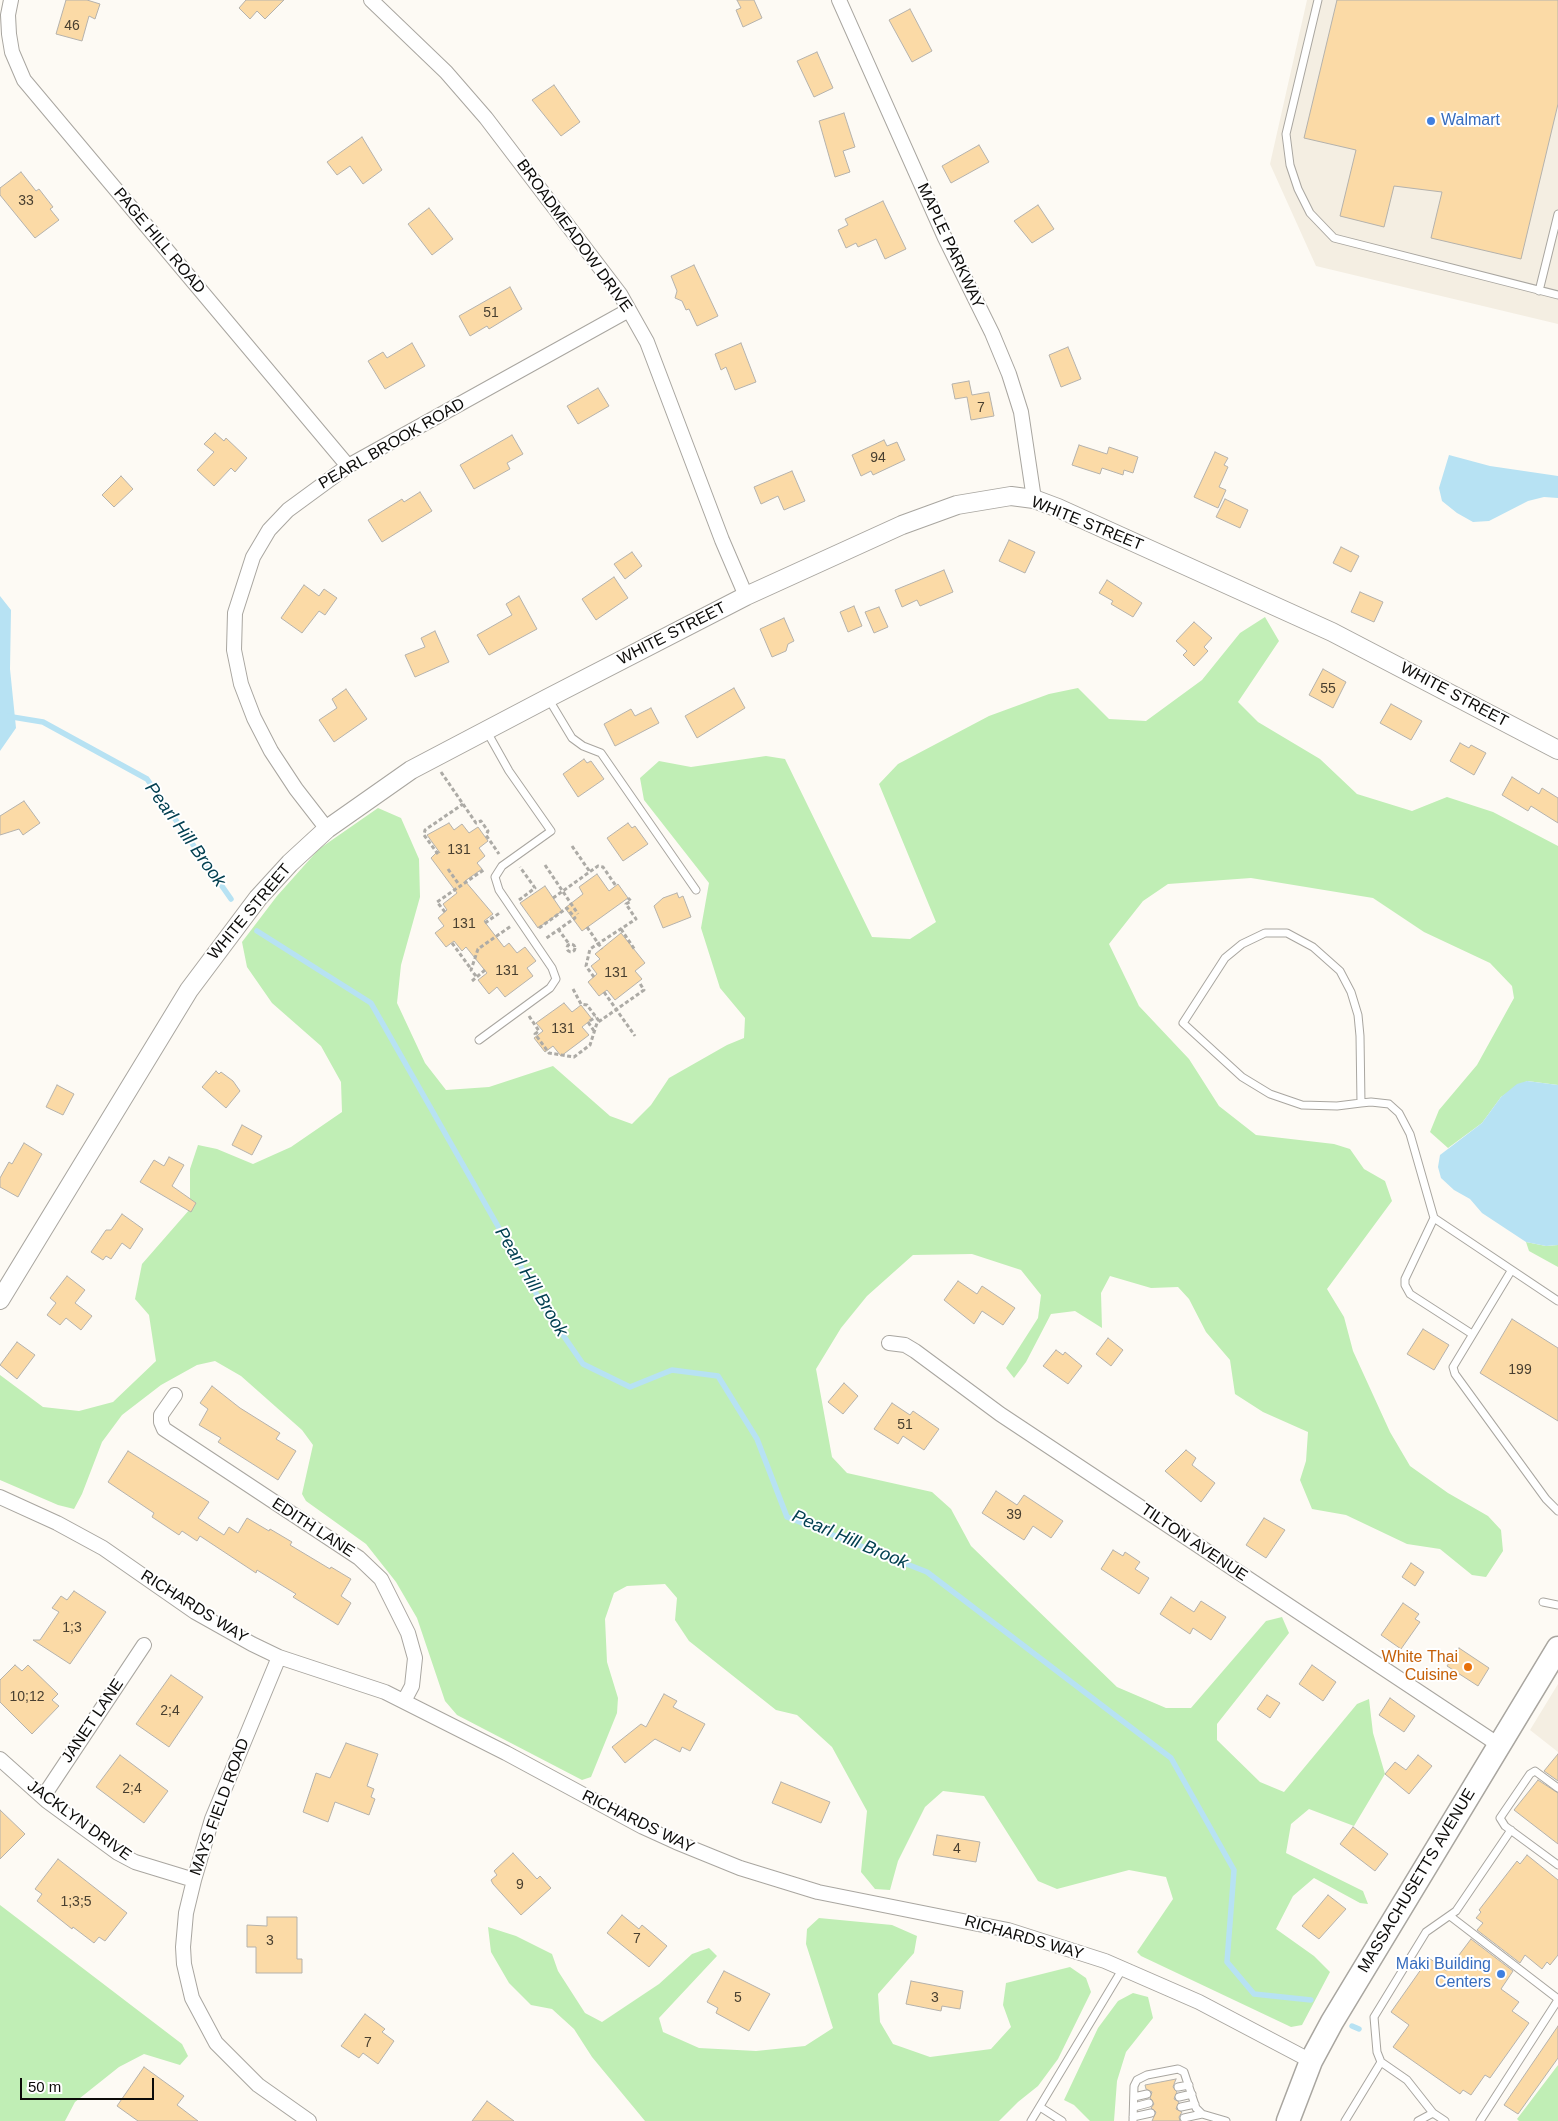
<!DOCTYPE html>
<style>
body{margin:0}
#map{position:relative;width:1558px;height:2121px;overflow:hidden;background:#fdfaf4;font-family:Arial,sans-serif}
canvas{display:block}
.scale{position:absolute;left:20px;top:2078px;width:134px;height:22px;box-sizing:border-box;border:2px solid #0c0b09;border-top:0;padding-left:6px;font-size:15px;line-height:18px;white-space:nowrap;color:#0c0b09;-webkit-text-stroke:4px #fff;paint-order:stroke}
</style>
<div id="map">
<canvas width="1558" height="2121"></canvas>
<div class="scale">50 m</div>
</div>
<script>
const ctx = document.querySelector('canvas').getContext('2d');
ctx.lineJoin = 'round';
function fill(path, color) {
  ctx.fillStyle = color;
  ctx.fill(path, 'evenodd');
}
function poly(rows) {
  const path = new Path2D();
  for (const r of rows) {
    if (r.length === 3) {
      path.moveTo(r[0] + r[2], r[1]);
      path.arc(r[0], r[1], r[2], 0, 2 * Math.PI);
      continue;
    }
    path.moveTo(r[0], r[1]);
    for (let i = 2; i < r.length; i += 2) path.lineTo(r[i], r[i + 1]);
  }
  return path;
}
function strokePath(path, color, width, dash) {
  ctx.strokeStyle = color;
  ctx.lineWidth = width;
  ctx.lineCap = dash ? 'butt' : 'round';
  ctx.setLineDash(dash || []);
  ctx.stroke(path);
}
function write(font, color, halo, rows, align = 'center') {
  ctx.font = font + ' Arial,sans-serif';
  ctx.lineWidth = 4;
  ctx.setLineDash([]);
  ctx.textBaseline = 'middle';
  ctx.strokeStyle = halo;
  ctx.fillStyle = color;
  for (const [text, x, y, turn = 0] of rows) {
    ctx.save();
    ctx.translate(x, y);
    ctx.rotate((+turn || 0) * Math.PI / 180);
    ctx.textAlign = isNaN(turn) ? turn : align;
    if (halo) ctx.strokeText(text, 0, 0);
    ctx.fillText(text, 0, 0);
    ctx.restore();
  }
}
fill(poly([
 [1307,0,1558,0,1558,324,1316,266,1270,164],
 [1558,1684,1558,1752,1530,1730]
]), '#f4eee2');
fill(poly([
 [1265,617,1279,641,1238,702,1258,722,1320,759,1357,794,1412,811,1447,797,1493,812,1558,846,1558,1085,1527,1081,1501,1097,1482,1123,1448,1148,1430,1132,1439,1110,1477,1065,1514,998,1512,986,1490,963,1424,932,1373,898,1251,878,1168,884,1143,901,1109,944,1139,1006,1189,1059,1219,1106,1256,1135,1334,1144,1350,1149,1364,1169,1385,1181,1392,1201,1327,1289,1344,1317,1353,1351,1390,1432,1410,1466,1448,1493,1488,1516,1501,1530,1503,1551,1486,1577,1472,1575,1440,1549,1407,1544,1346,1515,1312,1509,1300,1480,1306,1461,1308,1432,1263,1412,1235,1394,1230,1360,1206,1332,1189,1299,1178,1287,1151,1288,1110,1276,1101,1293,1102,1328,1075,1311,1051,1314,1026,1362,1014,1378,1006,1368,1038,1318,1041,1295,1021,1270,972,1254,913,1255,867,1296,841,1328,816,1369,832,1457,847,1473,932,1492,951,1509,971,1546,1117,1687,1166,1708,1191,1708,1266,1621,1282,1617,1289,1633,1217,1724,1217,1740,1260,1782,1284,1792,1357,1704,1369,1699,1373,1733,1385,1774,1354,1826,1309,1809,1291,1824,1286,1853,1363,1891,1368,1904,1360,1903,1314,1878,1293,1896,1276,1929,1314,1956,1330,1972,1302,2025,1291,2027,1141,1956,1137,1952,1173,1899,1166,1877,1129,1870,1057,1889,1038,1881,984,1796,943,1791,925,1807,898,1861,890,1890,875,1889,861,1872,867,1811,832,1747,797,1715,776,1710,689,1641,675,1620,677,1598,665,1584,627,1586,614,1593,605,1619,607,1662,618,1698,617,1713,591,1777,582,1780,457,1715,445,1701,417,1618,396,1582,366,1544,306,1501,302,1494,313,1445,302,1430,241,1376,215,1361,197,1365,161,1385,122,1415,102,1442,82,1494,74,1509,58,1505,0,1480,0,1375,43,1407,79,1411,113,1402,156,1361,149,1315,135,1299,142,1264,190,1209,190,1169,198,1145,217,1149,253,1164,291,1147,342,1112,341,1082,321,1046,272,1003,247,967,242,942,277,896,319,849,378,808,401,818,419,859,420,897,401,965,397,1003,425,1063,446,1090,489,1087,553,1066,610,1116,632,1124,651,1105,669,1078,727,1045,744,1038,745,1018,720,988,701,928,709,883,644,800,640,778,659,761,691,767,766,756,785,759,872,937,910,939,936,922,879,784,898,764,989,716,1049,694,1078,688,1109,719,1146,721,1202,680,1240,633],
 [1526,1242,1546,1246,1558,1245,1558,1267,1529,1251],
 [0,1905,182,2044,188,2056,180,2065,144,2054,119,2067,75,2102,65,2121,0,2121],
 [819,1918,892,1925,917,1936,914,1953,878,1994,880,2022,893,2044,930,2057,991,2049,1011,2027,1003,2005,1006,1983,1070,1967,1086,1978,1091,1992,1058,2059,1038,2086,1018,2102,999,2121,645,2121,592,2057,574,2029,552,2009,531,2005,509,1983,491,1952,488,1927,516,1936,552,1954,558,1971,585,2013,602,2022,659,1984,692,1954,709,1948,717,1956,659,2018,663,2032,699,2048,756,2051,805,2046,833,2028,806,1944,807,1929],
 [1133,1993,1148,1997,1153,2018,1126,2052,1117,2081,1114,2121,1090,2121,1074,2105,1064,2100,1098,2028,1118,2001],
 [1558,2065,1558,2121,1519,2121,1517,2119]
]), '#c0eeb5');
fill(poly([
 [1449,455,1490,466,1558,476,1558,498,1544,497,1528,501,1489,521,1473,522,1457,513,1442,501,1439,488],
 [0,596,11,610,10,669,16,728,0,751],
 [1527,1081,1558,1085,1558,1245,1546,1246,1526,1242,1482,1213,1470,1199,1454,1190,1441,1178,1438,1167,1440,1155,1482,1123,1501,1097,1517,1084]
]), '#b7e2f3');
strokePath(poly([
 [0,715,43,722,147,779,231,899],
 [257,931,371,1003,545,1309,583,1364,630,1387,672,1370,718,1376,757,1439,787,1517,927,1572,1171,1758,1234,1870,1227,1962,1254,1994,1311,2000],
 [1352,2026,1359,2029]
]), '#b7e2f3', 5.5);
const building = poly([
 [66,0,87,0,100,4,95,19,89,16,82,41,56,34,66,0],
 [246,0,284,0,265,19,257,11,250,19,239,8,246,0],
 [737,0,754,0,762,18,743,27,736,10,741,8,737,0],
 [1337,0,1558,0,1558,104,1521,259,1431,238,1442,192,1394,186,1384,227,1340,216,1356,150,1304,138,1337,0],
 [910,9,932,51,912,62,889,20,910,9],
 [817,52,833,88,814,97,797,61,817,52],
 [554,85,580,122,561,136,532,100,554,85],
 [844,113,855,147,843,151,850,172,835,177,819,121,844,113],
 [362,137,382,170,363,184,350,166,337,175,327,162,362,137],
 [979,145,989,162,951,183,942,166,979,145],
 [21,172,36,191,39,189,53,207,50,209,59,220,35,238,0,195,0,188,21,172],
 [883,201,906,249,885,259,876,239,858,247,856,243,846,248,838,230,848,225,845,219,883,201],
 [1038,205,1054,229,1032,243,1014,221,1038,205],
 [429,208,453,239,432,255,408,224,429,208],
 [694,265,718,316,697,326,689,309,686,310,682,301,675,298,677,291,671,276,694,265],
 [510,287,522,309,489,329,487,326,470,336,459,316,510,287],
 [412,343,425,366,385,389,368,361,383,352,387,358,412,343],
 [741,343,756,382,735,390,726,367,721,370,715,354,741,343],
 [1068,347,1081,379,1061,387,1049,355,1068,347],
 [969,381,972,395,989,392,994,416,971,420,967,397,955,399,952,384,969,381],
 [598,388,609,406,578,424,567,406,598,388],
 [215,433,224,441,226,438,247,458,235,472,231,468,214,486,197,470,214,452,204,444,215,433],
 [512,435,523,454,507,463,510,469,474,489,460,465,512,435],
 [884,440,887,446,897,442,905,460,873,475,871,471,861,476,852,455,884,440],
 [1079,445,1107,454,1109,447,1138,457,1133,473,1124,470,1123,475,1102,468,1100,474,1072,465,1079,445],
 [1215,452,1228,458,1224,465,1228,467,1219,487,1226,490,1218,508,1194,497,1215,452],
 [792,471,805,501,784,510,778,496,761,504,754,487,792,471],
 [121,476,133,489,114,507,102,495,121,476],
 [420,492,432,511,382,542,368,520,402,499,404,502,420,492],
 [1225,499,1248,510,1240,528,1216,517,1225,499],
 [1009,540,1035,552,1025,573,999,561,1009,540],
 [1341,547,1359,556,1351,572,1333,563,1341,547],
 [632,552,642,566,625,579,614,564,632,552],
 [944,570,953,592,920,606,917,600,902,607,895,590,944,570],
 [614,577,628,598,596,620,582,599,614,577],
 [1107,580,1142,603,1133,617,1111,604,1113,601,1099,593,1107,580],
 [304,585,319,596,324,589,337,598,325,615,319,611,302,633,281,618,304,585],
 [1360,592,1383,602,1374,622,1351,612,1360,592],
 [519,596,537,629,489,655,477,635,512,615,506,604,519,596],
 [854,606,862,626,848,632,840,612,854,606],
 [879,607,888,627,874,633,865,612,879,607],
 [784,618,794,641,788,644,786,651,772,657,760,629,784,618],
 [1194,622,1212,638,1204,647,1208,651,1194,666,1183,655,1187,651,1176,641,1194,622],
 [435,631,449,662,415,677,405,655,425,647,421,638,435,631],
 [1323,669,1346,682,1333,708,1309,695,1323,669],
 [734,688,745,708,697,738,685,716,734,688],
 [346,689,367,719,334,742,319,720,337,708,332,699,346,689],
 [1391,704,1422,721,1411,740,1380,723,1391,704],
 [651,708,659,723,615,746,604,724,631,709,635,716,651,708],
 [1460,743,1469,748,1471,745,1486,753,1474,775,1450,761,1460,743],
 [584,759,587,763,591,761,604,779,578,797,563,774,584,759],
 [1512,777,1539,794,1542,788,1558,798,1558,823,1531,806,1528,811,1502,795,1512,777],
 [24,801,40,823,23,835,19,829,0,835,0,816,24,801],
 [449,823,454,830,462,824,469,833,478,827,488,841,479,848,485,856,477,863,482,869,465,881,493,914,484,921,504,947,509,943,517,953,525,947,536,961,527,968,533,976,505,997,497,987,489,994,478,980,487,973,466,947,462,951,454,941,446,947,435,933,444,926,438,918,447,910,443,904,457,893,431,858,438,851,440,853,427,835,449,823],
 [628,823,632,828,635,826,648,844,623,861,607,838,628,823],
 [597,874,609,891,618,884,628,898,582,931,565,908,583,894,579,887,597,874],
 [545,886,562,911,538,928,520,903,545,886],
 [677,893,679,898,683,896,691,917,663,928,654,906,663,898,677,893],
 [621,933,645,963,635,971,642,979,615,1000,607,990,599,996,588,982,597,974,591,966,600,959,595,954,621,933],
 [564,1003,572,1012,581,1005,592,1019,582,1027,589,1035,561,1056,553,1046,545,1052,534,1038,543,1031,536,1023,564,1003],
 [216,1071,219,1074,221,1072,233,1081,240,1091,226,1108,202,1087,216,1071],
 [57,1085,74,1094,63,1115,46,1107,57,1085],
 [242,1125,262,1136,252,1155,232,1145,242,1125],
 [24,1143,42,1154,18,1197,0,1187,0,1178,9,1162,12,1164,24,1143],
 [169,1157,184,1165,172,1186,196,1203,191,1212,140,1182,154,1160,164,1166,169,1157],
 [122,1214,143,1229,130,1249,122,1243,111,1259,106,1256,103,1260,91,1252,106,1230,111,1230,122,1214],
 [67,1276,85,1290,75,1303,92,1316,81,1330,66,1318,60,1325,47,1315,56,1303,50,1298,67,1276],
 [958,1281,977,1294,982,1286,1015,1308,1003,1325,982,1311,974,1324,944,1300,958,1281],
 [1512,1319,1558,1348,1558,1421,1480,1373,1512,1319],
 [1423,1329,1449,1345,1434,1370,1407,1354,1423,1329],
 [1108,1338,1123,1350,1111,1366,1096,1354,1108,1338],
 [17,1342,35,1355,17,1379,0,1365,17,1342],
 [1056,1350,1063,1355,1065,1352,1082,1366,1068,1384,1043,1366,1056,1350],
 [844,1383,858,1396,843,1414,828,1402,844,1383],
 [212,1386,240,1408,280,1433,276,1439,296,1451,278,1480,218,1442,221,1438,199,1425,208,1409,200,1403,212,1386],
 [892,1403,910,1415,913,1411,939,1429,924,1450,903,1436,898,1444,874,1429,892,1403],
 [1186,1450,1196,1458,1192,1465,1215,1483,1201,1502,1165,1471,1186,1450],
 [128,1451,209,1502,198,1518,224,1535,229,1527,238,1533,247,1518,269,1531,270,1529,292,1542,290,1545,330,1569,331,1567,351,1579,341,1596,351,1603,338,1625,293,1597,296,1594,257,1570,256,1573,200,1536,197,1541,182,1531,179,1535,152,1517,154,1513,108,1482,128,1451],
 [996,1491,1017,1505,1024,1495,1063,1521,1051,1538,1033,1526,1024,1540,982,1513,996,1491],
 [1264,1518,1285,1530,1266,1558,1246,1545,1264,1518],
 [1113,1550,1123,1556,1125,1552,1140,1562,1135,1569,1149,1578,1139,1594,1101,1569,1113,1550],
 [1411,1563,1424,1572,1415,1586,1402,1577,1411,1563],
 [74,1591,106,1612,70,1664,33,1640,40,1640,59,1612,52,1608,61,1596,67,1600,74,1591],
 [1171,1597,1194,1612,1201,1601,1226,1617,1211,1640,1193,1628,1190,1634,1160,1614,1171,1597],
 [1403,1603,1419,1614,1415,1619,1420,1622,1401,1649,1381,1635,1403,1603],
 [1459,1648,1489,1668,1478,1686,1447,1666,1459,1648],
 [15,1665,22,1671,28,1665,58,1694,52,1700,59,1706,32,1734,0,1702,0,1680,15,1665],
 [1312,1665,1336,1682,1323,1701,1299,1684,1312,1665],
 [171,1675,203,1697,169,1747,136,1724,171,1675],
 [664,1694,677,1701,673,1707,705,1724,690,1751,682,1747,680,1752,655,1739,625,1763,612,1747,641,1724,646,1727,664,1694],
 [1267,1695,1280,1703,1270,1718,1257,1709,1267,1695],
 [1390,1698,1415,1716,1404,1732,1379,1715,1390,1698],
 [346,1743,378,1754,367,1786,374,1789,371,1797,375,1799,369,1815,335,1802,328,1822,303,1812,316,1773,330,1778,346,1743],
 [1558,1754,1558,1781,1544,1771,1558,1754],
 [120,1755,168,1791,144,1823,96,1787,120,1755],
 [1418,1755,1432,1766,1409,1794,1385,1774,1395,1762,1406,1770,1418,1755],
 [1538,1780,1558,1793,1558,1844,1514,1810,1538,1780],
 [781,1782,830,1802,821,1823,772,1803,781,1782],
 [0,1810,25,1834,0,1859,0,1810],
 [1353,1827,1388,1854,1375,1871,1340,1844,1353,1827],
 [937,1835,980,1842,976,1862,933,1855,937,1835],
 [513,1853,537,1879,540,1876,551,1888,521,1915,493,1884,491,1880,497,1875,494,1871,513,1853],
 [1527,1855,1558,1880,1558,1955,1550,1965,1547,1962,1542,1969,1525,1955,1520,1963,1477,1930,1483,1923,1476,1918,1481,1912,1479,1910,1517,1861,1520,1864,1527,1855],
 [58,1859,127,1913,105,1941,99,1937,94,1943,73,1927,72,1929,37,1901,42,1894,35,1889,58,1859],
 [1328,1895,1346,1909,1319,1939,1302,1926,1328,1895],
 [622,1915,639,1929,642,1925,667,1946,649,1967,607,1933,622,1915],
 [267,1917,297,1917,297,1959,302,1959,302,1973,256,1973,256,1947,247,1947,247,1925,267,1926,267,1917],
 [1471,1939,1513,1971,1501,1989,1519,2002,1512,2011,1529,2023,1490,2078,1485,2075,1471,2095,1463,2090,1460,2094,1393,2047,1409,2025,1391,2012,1429,1958,1447,1971,1471,1939],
 [724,1971,770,1994,749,2031,716,2013,718,2008,707,2002,724,1971],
 [911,1981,963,1991,960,2009,942,2006,941,2011,906,2004,911,1981],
 [365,2014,385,2029,382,2032,394,2041,378,2064,363,2053,359,2058,341,2046,365,2014],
 [1558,2026,1558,2058,1518,2114,1504,2105,1558,2026],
 [144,2067,184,2096,177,2105,198,2121,138,2121,117,2106,144,2067],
 [1176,2079,1173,2087,1177,2092,1174,2099,1179,2102,1176,2109,1182,2112,1179,2117,1180,2121,1152,2121,1156,2112,1151,2108,1154,2104,1150,2098,1152,2092,1146,2089,1145,2085,1176,2079],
 [487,2101,514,2121,472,2121,487,2101]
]);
fill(building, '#fbdaa6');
strokePath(building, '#b5b2ac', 1);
const service = poly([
 [1318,0,1286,134,1290,165,1298,189,1310,213,1334,238,1558,295],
 [1539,291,1558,214],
 [548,698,572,738,583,746,601,753,696,890],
 [479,1040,550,988,556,979,552,968,499,890,495,877,502,866,551,831,509,771,486,730],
 [1361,1103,1360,1036,1358,1015,1351,992,1340,971,1313,947,1287,933,1265,933,1242,944,1225,958,1183,1023,1242,1077,1270,1094,1302,1105,1337,1106,1361,1103,1371,1102,1389,1104,1399,1113,1410,1134,1434,1218,1558,1301],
 [1434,1218,1405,1279,1405,1285,1410,1294,1472,1334],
 [1511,1271,1453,1367,1455,1374,1546,1499,1558,1511],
 [1543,1602,1558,1605],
 [1558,1788,1535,1771,1530,1774,1500,1818,1505,1826,1558,1865],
 [1450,1916,1558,1999],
 [1178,2087,1189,2085],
 [1134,2097,1147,2094],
 [1179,2097,1192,2094],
 [1040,2107,1062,2121],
 [1134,2107,1149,2103],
 [1181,2107,1195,2104],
 [1133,2117,1151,2113],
 [1184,2118,1202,2114],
 [1031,2121,1123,1968],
 [1133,2121,1134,2086,1137,2080,1147,2075,1178,2069,1184,2072,1196,2108,1202,2114,1226,2121],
 [1345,2121,1381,2062],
 [1418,2121,1433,2113],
 [1445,2121,1433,2113,1407,2080,1381,2062,1377,2052,1374,2017,1426,1932,1456,1911,1511,1830],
 [1480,2121,1558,2000]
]);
const minor = poly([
 [11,0,8,15,9,34,12,52,24,80,348,466],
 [371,0,446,72,486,118,620,294,647,342,722,540,746,596],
 [839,0,945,238,992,333,1009,374,1021,412,1034,499],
 [327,829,296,789,271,751,254,718,241,684,234,650,235,613,253,557,269,530,288,510,348,466,629,310],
 [889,1343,905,1345,915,1351,1000,1414,1499,1745],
 [175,1395,161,1415,161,1422,164,1429,359,1558,381,1579,408,1633,415,1658,412,1686,404,1701],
 [0,1497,57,1523,103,1548,195,1612,252,1644,279,1657,385,1692,506,1753,643,1827,676,1842,740,1868,818,1892,1008,1930,1105,1961,1199,2002,1311,2061],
 [279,1657,212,1819,194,1880,186,1913,183,1947,184,1964,192,1998,216,2043,258,2085,309,2121],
 [0,1759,47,1801,118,1853,135,1862,194,1880],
 [43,1797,144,1645]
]);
const tertiary = poly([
 [0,1300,189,990,258,898,290,863,327,829,411,770,548,698,746,596,902,525,957,505,1011,496,1034,499,1058,508,1332,632,1558,750]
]);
const primary = poly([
 [1288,2121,1311,2061,1332,2022,1558,1648]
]);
strokePath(service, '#a9a6a0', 9);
strokePath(minor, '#a9a6a0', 16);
strokePath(tertiary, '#a9a6a0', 20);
strokePath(primary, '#a9a6a0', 25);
strokePath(poly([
 [441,772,476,823,481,821,488,831,486,835,499,854],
 [572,846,590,872],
 [438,854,424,835,425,830,463,804],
 [545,865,578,914],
 [448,869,460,886],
 [553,898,598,866,603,867,616,886],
 [519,900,535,888,520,867],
 [445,912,437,902,485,869],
 [485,923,501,912],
 [587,927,602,949],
 [539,928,567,908,575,918,545,939],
 [558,929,569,944],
 [621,929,635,950],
 [452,943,471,969],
 [571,948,4],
 [476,976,471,970,478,949,511,926],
 [594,977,586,966,590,949,636,919,626,904,631,901,628,898],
 [472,981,485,970],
 [573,989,581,1004,587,1005,599,1021],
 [604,992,635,1036],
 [529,1016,539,1031,535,1034,549,1053,574,1057,590,1045,597,1023,644,990,639,982],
 [594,1031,588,1022,596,1017]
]), '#adaba6', 3, [4, 2.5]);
strokePath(service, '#fff', 7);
strokePath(minor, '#fff', 14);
strokePath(tertiary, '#fff', 18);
strokePath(primary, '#fff', 22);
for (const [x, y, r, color] of [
 [1431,121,5,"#3f7fe0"],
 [1468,1667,5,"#e8710a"],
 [1501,1974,5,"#3f7fe0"]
]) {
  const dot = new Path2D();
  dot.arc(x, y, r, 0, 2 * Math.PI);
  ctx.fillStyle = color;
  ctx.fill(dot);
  strokePath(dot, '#fff', 2);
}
write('14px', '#483f30', null, [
 ["46",72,26],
 ["33",26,201],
 ["51",491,313],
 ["7",981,408],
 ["94",878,458],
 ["55",1328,689],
 ["131",459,850],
 ["131",464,924],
 ["131",507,971],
 ["131",616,973],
 ["131",563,1029],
 ["199",1520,1370],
 ["51",905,1425],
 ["39",1014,1515],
 ["1;3",72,1628],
 ["10;12",27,1697],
 ["2;4",170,1711],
 ["2;4",132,1789],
 ["4",957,1849],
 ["9",520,1885],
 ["1;3;5",76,1902],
 ["7",637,1939],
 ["3",270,1941],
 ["5",738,1998],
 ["3",935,1998],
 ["7",368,2043]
]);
write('16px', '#366cbe', '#fff', [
 ["Walmart",1441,121],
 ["Maki Building",1491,1965,"right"],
 ["Centers",1491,1983,"right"]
], 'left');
write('16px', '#0c0b09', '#fff', [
 ["BROADMEADOW DRIVE",574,236,54],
 ["PAGE HILL ROAD",159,241,50],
 ["MAPLE PARKWAY",950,246,65],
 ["PEARL BROOK ROAD",392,444,-30],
 ["WHITE STREET",1087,524,22],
 ["WHITE STREET",672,634,-27],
 ["WHITE STREET",1454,695,28],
 ["WHITE STREET",250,912,-50],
 ["EDITH LANE",313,1528,33],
 ["TILTON AVENUE",1194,1543,34],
 ["RICHARDS WAY",194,1607,32],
 ["JANET LANE",93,1721,-56],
 ["MAYS FIELD ROAD",220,1807,-70],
 ["JACKLYN DRIVE",79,1821,36],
 ["RICHARDS WAY",638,1822,26],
 ["MASSACHUSETTS AVENUE",1417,1881,-59],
 ["RICHARDS WAY",1024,1938,16]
]);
write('16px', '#c56008', '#fff', [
 ["White Thai",1458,1658],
 ["Cuisine",1458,1676]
], 'right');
write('italic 18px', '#034051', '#fff', [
 ["Pearl Hill Brook",185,835,54],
 ["Pearl Hill Brook",531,1282,59],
 ["Pearl Hill Brook",850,1540,23]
]);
</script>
